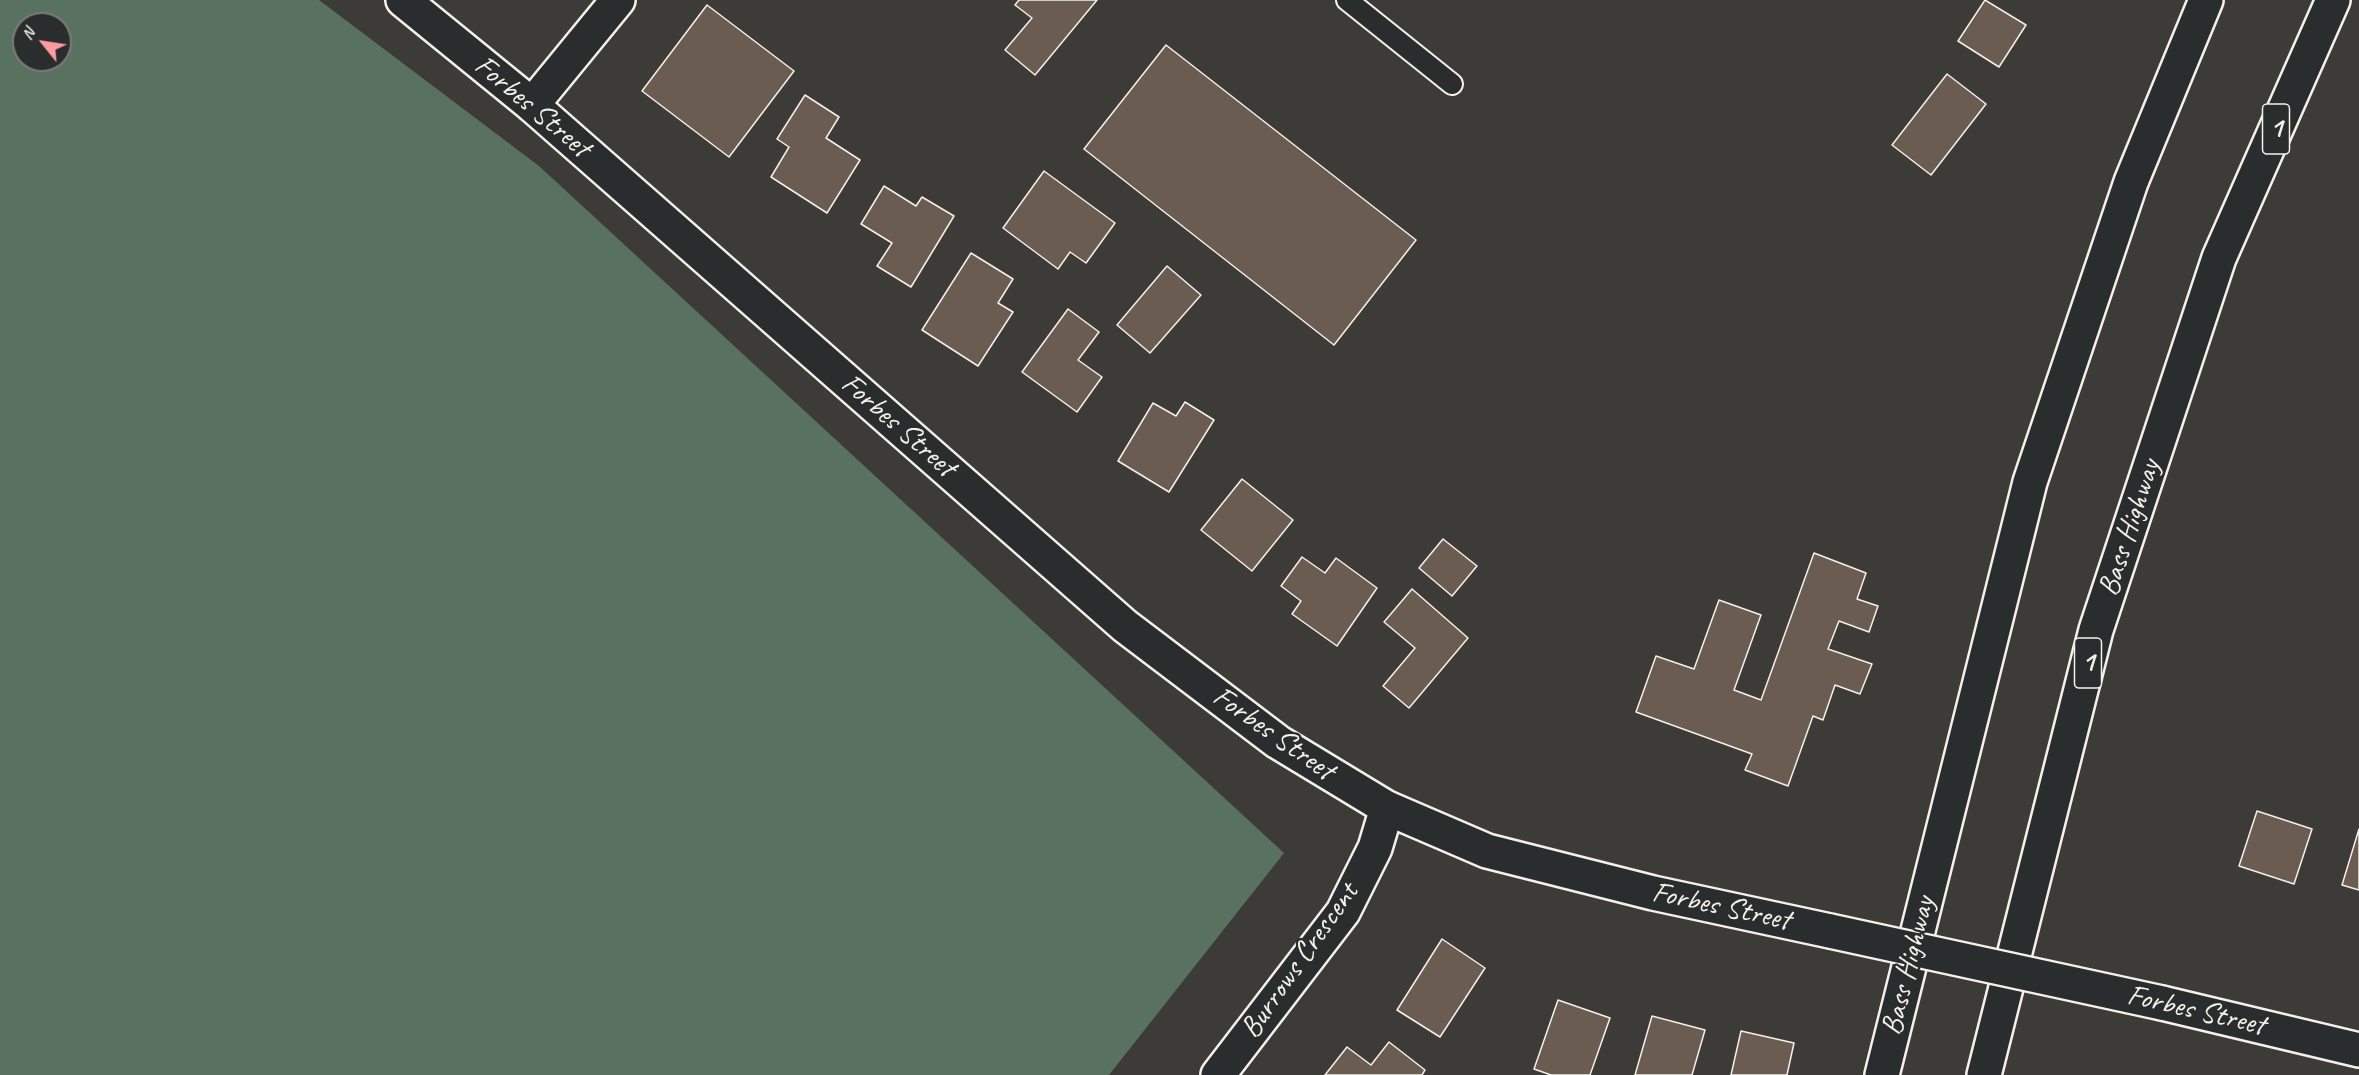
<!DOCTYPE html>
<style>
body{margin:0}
#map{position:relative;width:2359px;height:1075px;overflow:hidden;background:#3d3b38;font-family:Caveat,sans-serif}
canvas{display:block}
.north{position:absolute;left:12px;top:12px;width:60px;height:60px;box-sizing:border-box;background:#2a2d2e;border:2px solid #7b7b78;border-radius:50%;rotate:300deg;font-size:16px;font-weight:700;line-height:24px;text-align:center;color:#f4f1e8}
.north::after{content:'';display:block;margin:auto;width:21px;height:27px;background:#ff9aa2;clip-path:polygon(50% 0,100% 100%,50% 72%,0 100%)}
</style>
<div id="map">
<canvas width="2359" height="1075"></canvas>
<div class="north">N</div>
</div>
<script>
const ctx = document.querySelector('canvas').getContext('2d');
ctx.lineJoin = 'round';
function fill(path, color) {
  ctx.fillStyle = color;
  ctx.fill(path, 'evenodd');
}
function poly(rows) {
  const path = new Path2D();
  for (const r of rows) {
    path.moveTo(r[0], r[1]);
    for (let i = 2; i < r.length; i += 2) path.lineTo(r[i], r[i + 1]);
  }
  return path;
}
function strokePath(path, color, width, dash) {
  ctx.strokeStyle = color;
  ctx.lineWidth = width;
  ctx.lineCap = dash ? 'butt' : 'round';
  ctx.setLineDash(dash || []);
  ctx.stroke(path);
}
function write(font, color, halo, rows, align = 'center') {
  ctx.font = font + ' Caveat,sans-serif';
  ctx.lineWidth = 4.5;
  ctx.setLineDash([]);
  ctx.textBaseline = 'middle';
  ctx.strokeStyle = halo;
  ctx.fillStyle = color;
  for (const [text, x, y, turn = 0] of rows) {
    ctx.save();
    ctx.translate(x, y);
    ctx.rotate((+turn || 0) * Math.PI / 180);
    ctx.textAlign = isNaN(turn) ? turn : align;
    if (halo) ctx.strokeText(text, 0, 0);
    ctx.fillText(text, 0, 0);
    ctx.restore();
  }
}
fill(poly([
 [0,0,319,0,539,166,1284,853,1109,1075,0,1075],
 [24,24,60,24,60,60,24,60]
]), '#59725f');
const building = poly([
 [1019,0,1097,0,1035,75,1005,50,1032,18,1015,5,1019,0],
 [1985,0,2026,25,1999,67,1958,41,1985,0],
 [707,5,794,71,729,157,642,91,707,5],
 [1166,45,1416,240,1334,345,1084,149,1166,45],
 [1947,74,1986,104,1931,175,1892,145,1947,74],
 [805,95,839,117,826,138,860,160,827,213,771,177,789,147,777,139,805,95],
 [1044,171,1115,223,1086,263,1070,252,1058,269,1003,228,1044,171],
 [884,186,916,206,922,197,954,216,911,287,877,266,892,243,861,224,884,186],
 [971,253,1013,279,998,303,1013,312,978,366,922,330,971,253],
 [1167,266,1201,295,1150,353,1117,325,1167,266],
 [1068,309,1099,332,1078,360,1102,377,1077,412,1022,372,1068,309],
 [1185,402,1214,420,1169,492,1118,461,1153,403,1176,416,1185,402],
 [1242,479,1293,520,1252,571,1201,530,1242,479],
 [1443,539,1477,566,1452,596,1419,568,1443,539],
 [1814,553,1866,573,1857,599,1878,606,1869,632,1839,621,1828,649,1872,664,1860,694,1835,685,1823,720,1813,716,1788,786,1745,770,1752,754,1636,712,1656,656,1694,669,1719,600,1761,615,1734,690,1761,700,1814,553],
 [1302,557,1325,573,1336,558,1377,588,1337,646,1292,614,1301,601,1281,586,1302,557],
 [1412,589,1468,638,1409,708,1383,686,1415,648,1384,622,1412,589],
 [2257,811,2312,829,2294,884,2239,866,2257,811],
 [2359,829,2359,890,2342,885,2359,829],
 [1442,939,1485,968,1440,1037,1397,1010,1442,939],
 [1558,1000,1610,1018,1590,1075,1551,1075,1534,1069,1558,1000],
 [1652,1016,1705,1030,1692,1075,1635,1075,1652,1016],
 [1741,1031,1794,1043,1787,1075,1731,1075,1741,1031],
 [1389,1042,1425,1070,1422,1075,1325,1075,1347,1047,1371,1065,1389,1042]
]);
fill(building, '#6a5c51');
strokePath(building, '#f4f1e8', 1.5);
const service = poly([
 [1347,0,1452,84]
]);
const minor = poly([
 [532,105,618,0],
 [1218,1075,1343,912,1375,848,1387,808]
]);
const tertiary = poly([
 [403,0,532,105,1125,626,1278,742,1387,808,1487,851,1653,893,1830,931],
 [2162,1003,2359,1050]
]);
const motorway = poly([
 [1882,1075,2030,482,2131,182,2206,0],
 [1984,1075,2096,630,2219,258,2333,0]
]);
strokePath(service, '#f4f1e8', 24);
strokePath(minor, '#f4f1e8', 38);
strokePath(tertiary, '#f4f1e8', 38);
strokePath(motorway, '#f4f1e8', 38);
strokePath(service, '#2a2d2e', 20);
strokePath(minor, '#2a2d2e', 33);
strokePath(tertiary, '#2a2d2e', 33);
strokePath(motorway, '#2a2d2e', 33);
const tertiaryBridge = poly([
 [1830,931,2162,1003]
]);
strokePath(tertiaryBridge, '#f4f1e8', 38, []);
strokePath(tertiaryBridge, '#2a2d2e', 33);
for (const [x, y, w] of [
 [2276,129,27],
 [2088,663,27]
]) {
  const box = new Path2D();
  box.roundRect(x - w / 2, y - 25, w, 50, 4.5);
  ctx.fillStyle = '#2a2d2e';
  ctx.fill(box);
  strokePath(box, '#f4f1e8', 1.5);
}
write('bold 28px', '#f4f1e8', null, [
 ["1",2276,129],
 ["1",2088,663]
]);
write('30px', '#f4f1e8', '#2a2d2e', [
 ["Forbes Street",532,107,40],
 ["Forbes Street",898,426,41],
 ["Bass Highway",2130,528,-72],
 ["Forbes Street",1273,734,35],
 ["Forbes Street",1721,907,12],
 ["Burrows Crescent",1300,961,-55],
 ["Bass Highway",1909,966,-76],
 ["Forbes Street",2196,1011,13]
]);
</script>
